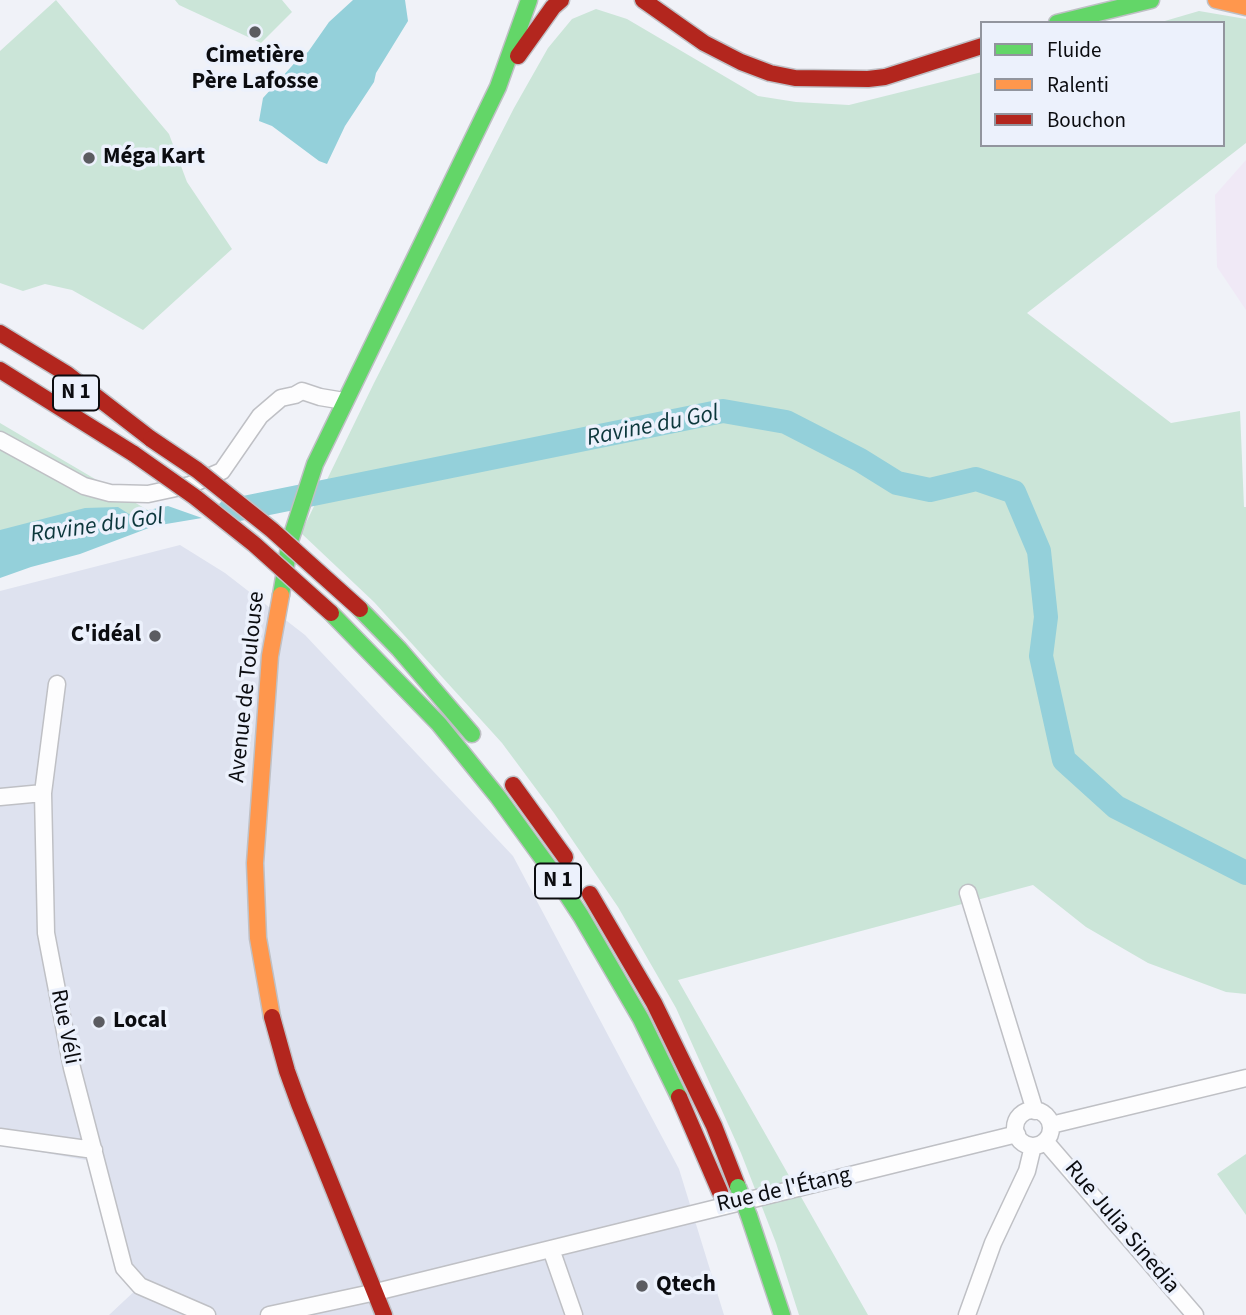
<!DOCTYPE html>
<meta charset="utf-8">
<style>
body{margin:0}
#map{position:relative;width:1246px;height:1315px;overflow:hidden;background:#f0f2f8;font-family:"Source Sans 3",sans-serif}
canvas{display:block}
.legend{position:absolute;left:980px;top:21px;width:245px;height:126px;box-sizing:border-box;background:#ecf1fc;border:2px solid #92959e;margin:0;padding:9px 12px;list-style:none;font-size:21px;color:#0b0c10}
.legend li{display:flex;align-items:center;gap:14px;height:35px}
.legend b{width:35px;border:2px solid #92959e}
</style>
<div id="map">
<canvas width="1246" height="1315"></canvas>
<ul class="legend">
<li><b style="height:9px;background:#63d668"></b>Fluide</li>
<li><b style="height:9px;background:#ff974d"></b>Ralenti</li>
<li><b style="height:9px;background:#b3261e"></b>Bouchon</li>
</ul>
</div>
<script>
const ctx = document.querySelector('canvas').getContext('2d');
ctx.lineJoin = 'round';
function fill(path, color) {
  ctx.fillStyle = color;
  ctx.fill(path, 'evenodd');
}
function poly(rows) {
  const path = new Path2D();
  for (const r of rows) {
    if (r.length === 3) {
      path.moveTo(r[0] + r[2], r[1]);
      path.arc(r[0], r[1], r[2], 0, 2 * Math.PI);
      continue;
    }
    path.moveTo(r[0], r[1]);
    for (let i = 2; i < r.length; i += 2) path.lineTo(r[i], r[i + 1]);
  }
  return path;
}
function strokePath(path, color, width, dash) {
  ctx.strokeStyle = color;
  ctx.lineWidth = width;
  ctx.lineCap = dash ? 'butt' : 'round';
  ctx.setLineDash(dash || []);
  ctx.stroke(path);
}
function write(font, color, halo, rows, align = 'center') {
  ctx.font = font + ' "Source Sans 3",sans-serif';
  ctx.lineWidth = 7;
  ctx.setLineDash([]);
  ctx.textBaseline = 'middle';
  ctx.strokeStyle = halo;
  ctx.fillStyle = color;
  for (const [text, x, y, turn = 0] of rows) {
    ctx.save();
    ctx.translate(x, y);
    ctx.rotate((+turn || 0) * Math.PI / 180);
    ctx.textAlign = isNaN(turn) ? turn : align;
    if (halo) ctx.strokeText(text, 0, 0);
    ctx.fillText(text, 0, 0);
    ctx.restore();
  }
}
fill(poly([
 [180,545,225,573,305,635,513,856,679,1169,724,1315,109,1315,140,1286,97,1162,0,1145,0,591]
]), '#dee2ef');
fill(poly([
 [1246,160,1246,310,1217,267,1215,195]
]), '#f0e9f6');
fill(poly([
 [56,0,169,134,187,182,232,249,143,330,72,290,45,284,23,291,0,283,0,51],
 [175,0,282,0,292,12,261,43,179,5],
 [596,9,627,19,758,96,796,102,849,105,982,72,982,145,1223,145,1223,23,1158,23,1199,11,1246,19,1246,143,1027,313,1171,423,1240,411,1244,507,1246,507,1246,994,1226,992,1148,963,1086,927,1033,885,678,980,868,1315,799,1315,776,1243,741,1153,676,1008,618,907,554,813,502,743,374,602,301,533,374,383,514,108,548,48,572,19],
 [0,423,151,512,0,543],
 [1246,1154,1246,1215,1217,1174]
]), '#cbe5d8');
fill(poly([
 [353,0,405,0,408,21,376,73,374,82,345,126,327,164,319,161,272,126,259,121,263,98,300,57,308,52,329,22],
 [168,506,202,518,154,526,80,554,31,567,0,578,0,530,85,508,118,507,129,514]
]), '#94d0da');
strokePath(poly([
 [229,511,723,411,786,422,860,460,897,483,930,490,976,479,1014,492,1039,551,1046,617,1041,656,1064,760,1116,807,1246,873]
]), '#94d0da', 24);
const street = poly([
 [0,440,84,486,110,493,148,494,190,485,222,471,260,416,281,398,295,395,302,391,320,397,344,401],
 [57,684,43,793,46,933,72,1068,124,1268,140,1286,207,1315],
 [0,797,43,793],
 [968,893,1035,1111],
 [1033,1128,18],
 [1051,1125,1246,1078],
 [0,1137,94,1150],
 [1045,1141,1195,1315],
 [551,1249,574,1315],
 [269,1315,376,1292,1017,1134],
 [967,1315,993,1243,1027,1171,1033,1146]
]);
const fast = poly([
 [1057,23,1151,0],
 [281,595,290,541,315,464,498,87,529,0],
 [360,609,399,649,472,734],
 [331,613,439,724,498,797,548,866,581,916,641,1019,679,1097],
 [749,1216,782,1315]
]);
const slow = poly([
 [1216,0,1246,7],
 [272,1017,258,938,255,863,270,656,281,595]
]);
const jam = poly([
 [643,0,704,43,741,62,770,73,795,78,868,79,885,77,982,46],
 [518,56,553,7,561,0],
 [0,333,67,374,151,439],
 [0,370,134,454],
 [513,785,565,857],
 [590,894,654,1003,714,1126,737,1185],
 [272,1017,287,1071,299,1104,384,1315],
 [679,1097,720,1192]
]);
strokePath(street, '#bfc0c5', 19);
strokePath(fast, '#bfc0c5', 19);
strokePath(slow, '#bfc0c5', 19);
strokePath(jam, '#bfc0c5', 19);
strokePath(street, '#fdfdfe', 16);
strokePath(fast, '#63d668', 16);
strokePath(slow, '#ff974d', 16);
strokePath(jam, '#b3261e', 16);
const fastBridge = poly([
 [738,1187,749,1216]
]);
const jamBridge = poly([
 [151,439,197,470,272,530,360,609],
 [134,454,195,497,254,544,331,613]
]);
strokePath(fastBridge, '#bfc0c5', 19, []);
strokePath(jamBridge, '#bfc0c5', 19, []);
strokePath(fastBridge, '#63d668', 16);
strokePath(jamBridge, '#b3261e', 16);
for (const [x, y, r, color] of [
 [255,32,7,"#5b5c61"],
 [89,158,7,"#5b5c61"],
 [155,636,7,"#5b5c61"],
 [99,1022,7,"#5b5c61"],
 [642,1286,7,"#5b5c61"]
]) {
  const dot = new Path2D();
  dot.arc(x, y, r, 0, 2 * Math.PI);
  ctx.fillStyle = color;
  ctx.fill(dot);
  strokePath(dot, '#ecf1fc', 2.5);
}
for (const [x, y, w] of [
 [76,393,46],
 [558,881,46]
]) {
  const box = new Path2D();
  box.roundRect(x - w / 2, y - 17.5, w, 35, 5);
  ctx.fillStyle = '#ecf1fc';
  ctx.fill(box);
  strokePath(box, '#0b0c10', 2);
}
write('bold 21px', '#0b0c10', null, [
 ["N 1",76,393],
 ["N 1",558,881]
]);
write('bold 23px', '#0b0c10', '#ecf1fc', [
 ["Cimetière",255,57,"center"],
 ["Père Lafosse",255,83,"center"],
 ["Méga Kart",103,158],
 ["C'idéal",141,636,"right"],
 ["Local",113,1022],
 ["Qtech",656,1286]
], 'left');
write('23px', '#0b0c10', '#ecf1fc', [
 ["Avenue de Toulouse",248,687,-84],
 ["Rue Véli",64,1027,79],
 ["Rue de l'Étang",784,1191,-13],
 ["Rue Julia Sinedia",1121,1228,50]
]);
write('italic 24px', '#0c373c', '#ecf1fc', [
 ["Ravine du Gol",653,427,-11],
 ["Ravine du Gol",97,527,-8]
]);
</script>
